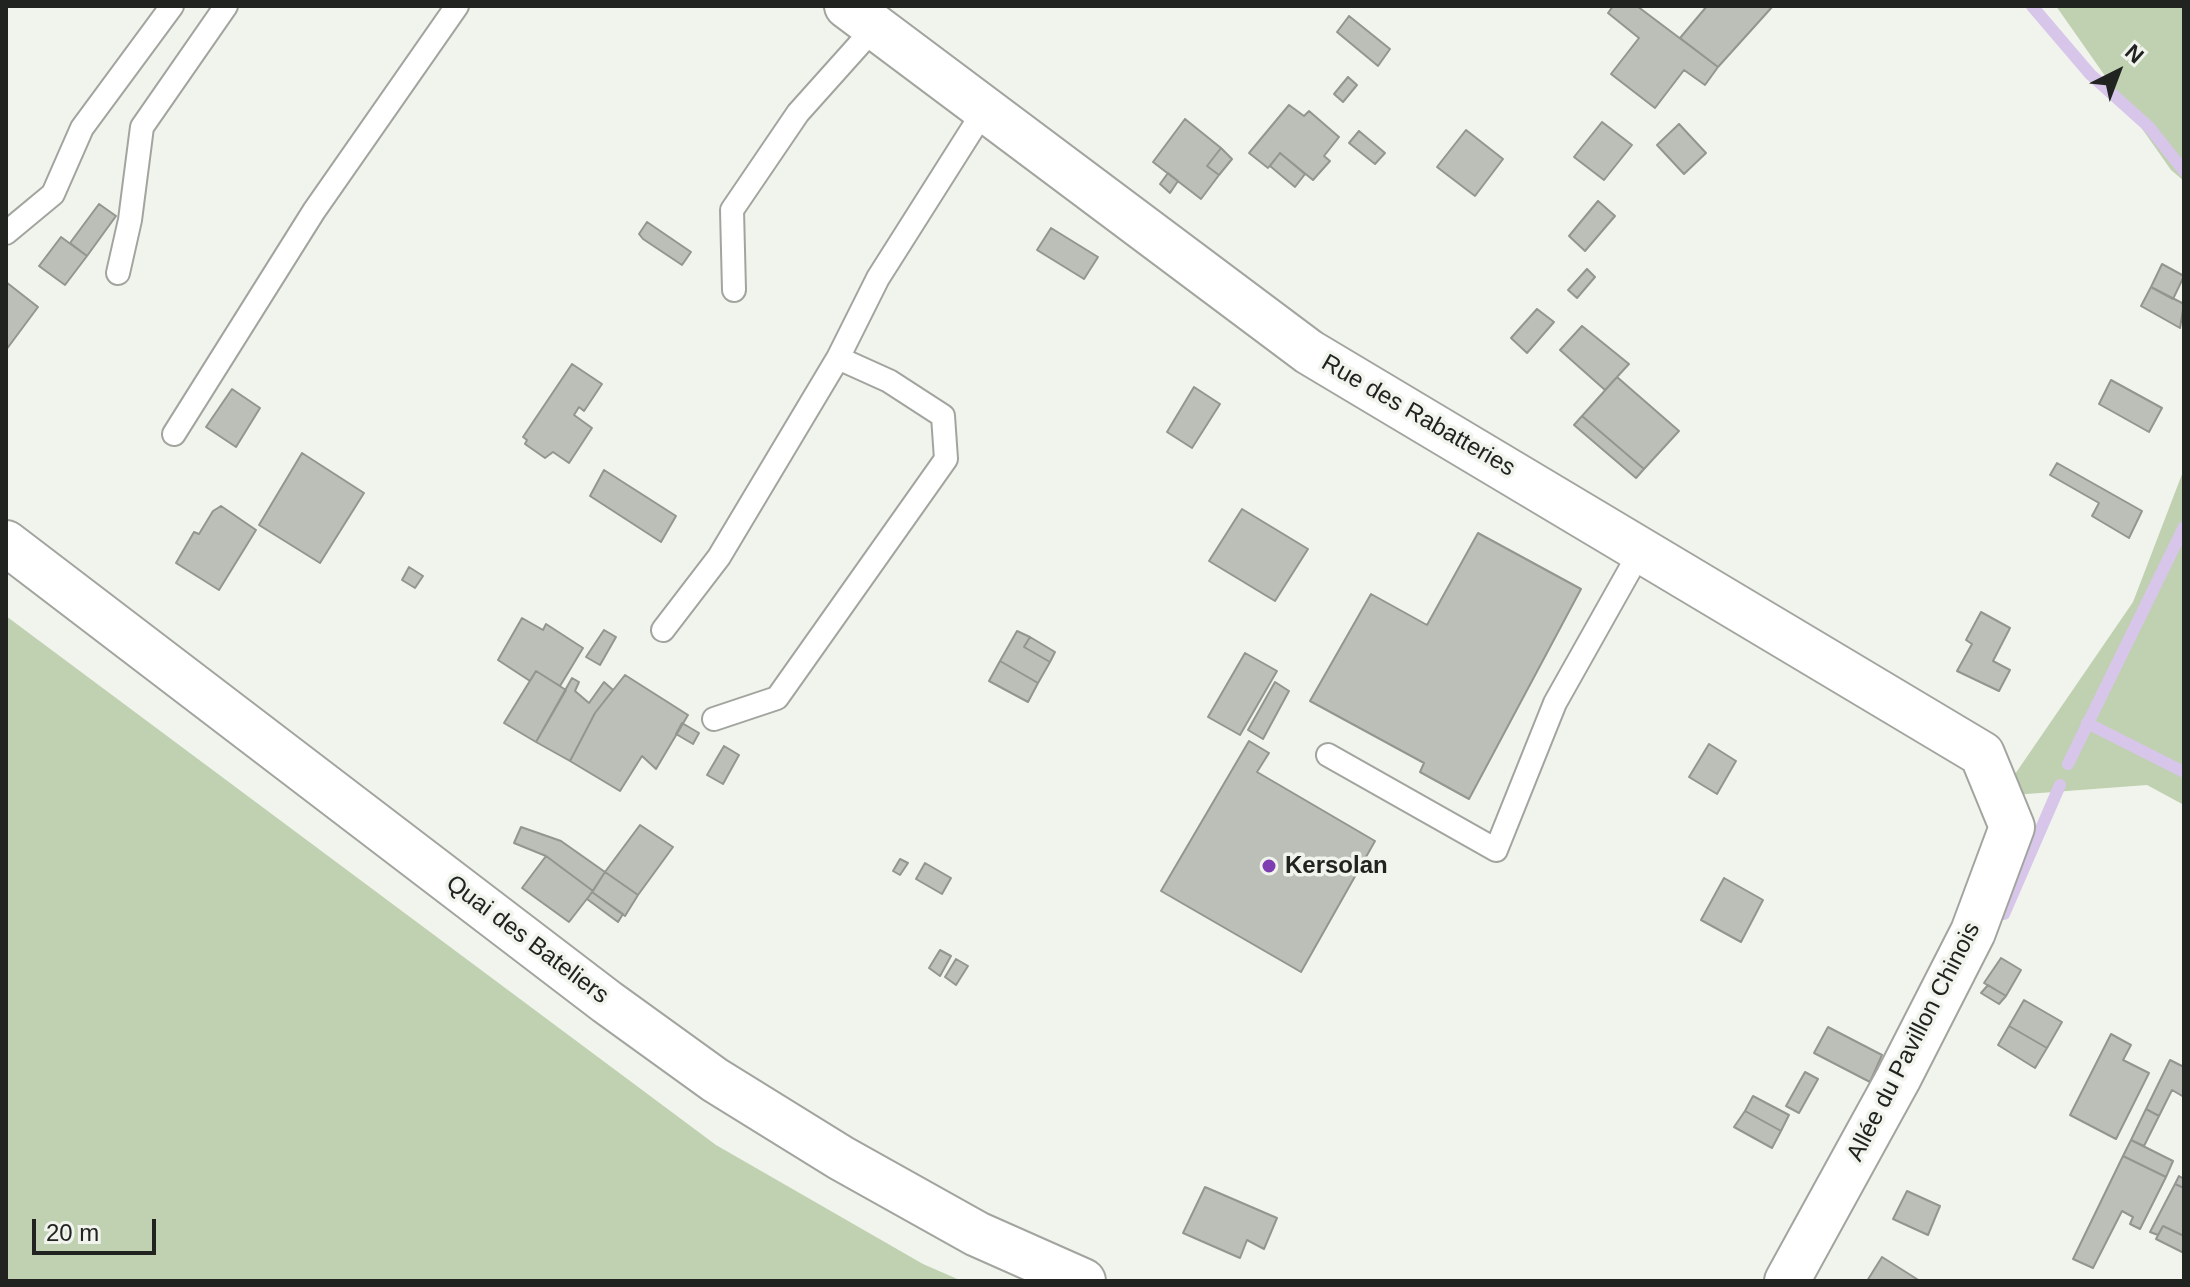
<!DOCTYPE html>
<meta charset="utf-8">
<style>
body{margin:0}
#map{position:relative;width:2190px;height:1287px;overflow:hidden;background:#f0f4ec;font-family:Arial,sans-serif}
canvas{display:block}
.frame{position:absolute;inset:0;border:8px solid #212320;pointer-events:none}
.north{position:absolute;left:2078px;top:32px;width:80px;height:80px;-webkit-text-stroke:6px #f0f4ec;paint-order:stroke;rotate:42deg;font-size:22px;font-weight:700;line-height:32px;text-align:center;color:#212320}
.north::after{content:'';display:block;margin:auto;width:28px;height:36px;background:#212320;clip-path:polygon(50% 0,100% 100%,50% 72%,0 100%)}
.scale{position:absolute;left:32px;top:1219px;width:124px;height:36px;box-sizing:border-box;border:4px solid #212320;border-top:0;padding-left:10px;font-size:24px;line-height:28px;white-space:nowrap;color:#212320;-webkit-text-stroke:6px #f0f4ec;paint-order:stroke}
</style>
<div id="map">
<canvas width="2190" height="1287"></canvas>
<div class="frame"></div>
<div class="north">N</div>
<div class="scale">20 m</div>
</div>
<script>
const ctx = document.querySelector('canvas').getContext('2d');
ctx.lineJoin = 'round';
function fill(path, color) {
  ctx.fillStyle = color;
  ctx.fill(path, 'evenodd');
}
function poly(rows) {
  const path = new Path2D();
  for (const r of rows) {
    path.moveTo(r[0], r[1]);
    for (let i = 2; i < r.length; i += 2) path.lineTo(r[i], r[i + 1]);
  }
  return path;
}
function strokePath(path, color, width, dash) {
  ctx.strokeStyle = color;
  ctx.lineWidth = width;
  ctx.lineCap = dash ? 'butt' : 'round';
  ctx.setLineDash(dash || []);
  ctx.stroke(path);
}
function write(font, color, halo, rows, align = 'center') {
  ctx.font = font + ' Arial,sans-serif';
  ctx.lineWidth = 7;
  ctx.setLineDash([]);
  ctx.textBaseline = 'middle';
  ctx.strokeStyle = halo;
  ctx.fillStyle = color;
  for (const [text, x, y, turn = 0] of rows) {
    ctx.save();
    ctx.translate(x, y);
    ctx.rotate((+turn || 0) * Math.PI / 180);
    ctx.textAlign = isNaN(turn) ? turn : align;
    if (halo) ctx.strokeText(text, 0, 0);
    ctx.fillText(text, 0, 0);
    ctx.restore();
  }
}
fill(poly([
 [2056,6,2184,6,2184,181,2171,170],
 [2184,469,2184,805,2147,785,2000,796,2133,602],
 [6,616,716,1145,923,1264,962,1281,6,1281]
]), '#c0d1b1');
strokePath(poly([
 [2032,6,2090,74,2149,127,2184,171],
 [2087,723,2184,772],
 [2068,764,2184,527],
 [2004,914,2060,785]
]), '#d7c5ea', 12);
const building = poly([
 [1613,6,1637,6,1718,67,1705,85,1684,70,1655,108,1611,74,1639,38,1608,13,1613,6],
 [1707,6,1773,6,1718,67,1680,38,1707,6],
 [1349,16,1390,49,1378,66,1337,32,1349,16],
 [1348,77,1357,85,1343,102,1334,94,1348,77],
 [1289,105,1304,116,1309,111,1339,137,1324,156,1330,161,1313,180,1280,153,1268,168,1249,153,1289,105],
 [1185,119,1221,148,1207,166,1219,175,1201,199,1153,162,1185,119],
 [1602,122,1632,145,1604,180,1574,157,1602,122],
 [1679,124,1706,153,1684,174,1657,145,1679,124],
 [1466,130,1503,159,1475,196,1437,167,1466,130],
 [1359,131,1385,153,1375,164,1349,143,1359,131],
 [1221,148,1232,159,1219,175,1207,166,1221,148],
 [1280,153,1305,174,1295,187,1270,166,1280,153],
 [1168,173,1178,181,1170,193,1160,184,1168,173],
 [1598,201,1615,216,1585,251,1569,236,1598,201],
 [99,204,116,216,87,256,70,243,99,204],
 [647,222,691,252,682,265,643,239,639,234,647,222],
 [1051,228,1098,257,1084,279,1037,250,1051,228],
 [61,237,87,256,65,285,39,266,61,237],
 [2162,264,2184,276,2173,299,2151,287,2162,264],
 [1587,269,1595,277,1577,298,1568,290,1587,269],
 [6,282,38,307,6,350,6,282],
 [2151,287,2184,304,2180,328,2141,306,2151,287],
 [1537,309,1554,322,1527,353,1511,338,1537,309],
 [1582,326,1629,364,1605,390,1560,350,1582,326],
 [572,364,602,384,584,411,579,407,574,415,592,428,569,463,553,452,545,458,525,444,527,440,523,437,572,364],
 [1617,377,1679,431,1644,469,1582,416,1617,377],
 [2111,380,2162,408,2149,432,2099,404,2111,380],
 [1194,387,1220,404,1192,448,1167,432,1194,387],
 [232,389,260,408,236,447,206,427,232,389],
 [1582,416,1644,469,1636,478,1574,425,1582,416],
 [302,453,364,493,320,563,259,525,302,453],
 [2057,463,2142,511,2129,538,2092,516,2099,503,2050,475,2057,463],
 [604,470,676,516,661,542,590,496,604,470],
 [221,506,256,530,219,590,176,563,194,532,199,534,213,511,221,506],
 [1242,509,1308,549,1275,601,1209,561,1242,509],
 [1478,533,1581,589,1469,799,1420,772,1424,763,1310,701,1371,594,1427,625,1478,533],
 [409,567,423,576,415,588,402,580,409,567],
 [1981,612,2010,628,1993,661,2010,670,1999,691,1957,671,1972,644,1966,640,1981,612],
 [522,618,543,630,546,624,583,648,560,686,536,671,530,681,498,660,522,618],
 [604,630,616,637,600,665,586,657,604,630],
 [1017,631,1030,637,1024,647,1050,662,1038,683,1000,661,1017,631],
 [1030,637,1055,652,1050,662,1024,647,1030,637],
 [1245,653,1277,671,1240,735,1208,717,1245,653],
 [1000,661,1038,683,1028,702,989,681,1000,661],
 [536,671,566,690,536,742,504,723,536,671],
 [625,675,688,715,656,769,642,756,620,791,570,761,595,713,625,675],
 [572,678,579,682,575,691,589,703,604,682,613,690,595,713,570,761,536,742,572,678],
 [1275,682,1289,691,1263,739,1248,730,1275,682],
 [682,723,699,733,693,744,676,734,682,723],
 [1249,741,1269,753,1257,772,1375,841,1301,972,1161,891,1249,741],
 [1709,744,1736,761,1717,794,1689,777,1709,744],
 [724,746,739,755,723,784,707,775,724,746],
 [640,825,673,847,638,895,605,872,640,825],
 [521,827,561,841,605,872,593,891,546,856,514,843,521,827],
 [546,856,593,891,569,922,522,888,546,856],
 [900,859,908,863,900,875,893,871,900,859],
 [925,863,951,878,942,894,916,879,925,863],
 [605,872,638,895,625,916,592,892,605,872],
 [1724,878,1763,900,1741,942,1701,920,1724,878],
 [592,892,623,914,618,922,587,899,592,892],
 [940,950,951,956,940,976,929,968,940,950],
 [2001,958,2021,970,2006,996,1984,983,2001,958],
 [956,959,968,966,956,985,945,977,956,959],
 [1988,985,2006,996,1999,1004,1981,993,1988,985],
 [2024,1000,2062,1022,2047,1048,2009,1026,2024,1000],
 [2009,1026,2047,1048,2035,1068,1998,1045,2009,1026],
 [1828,1027,1882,1055,1870,1082,1814,1053,1828,1027],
 [2111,1034,2131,1045,2123,1060,2149,1073,2116,1139,2070,1115,2111,1034],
 [2170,1060,2184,1067,2184,1097,2172,1090,2159,1116,2146,1109,2170,1060],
 [1805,1072,1818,1079,1799,1113,1786,1106,1805,1072],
 [1753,1096,1789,1115,1781,1131,1745,1111,1753,1096],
 [2146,1109,2159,1116,2144,1146,2131,1140,2146,1109],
 [1745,1111,1781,1131,1772,1148,1734,1127,1745,1111],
 [2131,1140,2173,1161,2166,1177,2123,1156,2131,1140],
 [2123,1156,2166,1177,2140,1229,2130,1224,2133,1217,2122,1211,2093,1268,2073,1259,2123,1156],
 [2179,1176,2184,1179,2184,1188,2175,1184,2179,1176],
 [2175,1184,2184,1188,2184,1236,2163,1226,2158,1235,2150,1232,2175,1184],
 [1205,1187,1277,1218,1264,1249,1247,1240,1240,1258,1183,1233,1205,1187],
 [1907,1191,1940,1206,1928,1235,1893,1219,1907,1191],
 [2163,1226,2184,1236,2184,1253,2156,1239,2163,1226],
 [1882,1257,1920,1281,1867,1281,1882,1257]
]);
fill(building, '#bbbfb8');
strokePath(building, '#92968f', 2);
const lane = poly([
 [6,233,53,194,82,128,172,6],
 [118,273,130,220,142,127,226,6],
 [734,290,732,210,798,113,875,27],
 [174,434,314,211,457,6],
 [663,630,719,557,838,358],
 [714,719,777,698,946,459,943,416,889,381,838,358,878,278,985,109],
 [1328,755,1496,850,1555,703,1641,550]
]);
const street = poly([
 [847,6,1309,352,1982,754,2012,827,1973,932,1898,1079,1787,1281]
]);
const primary = poly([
 [6,543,607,1002,715,1080,841,1158,977,1234,1083,1281]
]);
strokePath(lane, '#a2a59f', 26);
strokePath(street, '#a2a59f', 48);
strokePath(primary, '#a2a59f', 48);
strokePath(lane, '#fff', 22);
strokePath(street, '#fff', 44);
strokePath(primary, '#fff', 44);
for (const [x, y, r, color] of [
 [1269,866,8,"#7f3db2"]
]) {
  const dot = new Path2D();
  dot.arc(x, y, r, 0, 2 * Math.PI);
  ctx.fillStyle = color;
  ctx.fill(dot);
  strokePath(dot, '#f0f4ec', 3);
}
write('24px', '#212320', '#f0f4ec', [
 ["Rue des Rabatteries",1418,416,30],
 ["Quai des Bateliers",527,940,37],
 ["Allée du Pavillon Chinois",1914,1042,-63]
]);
write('bold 24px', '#212320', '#f0f4ec', [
 ["Kersolan",1285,866]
], 'left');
</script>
